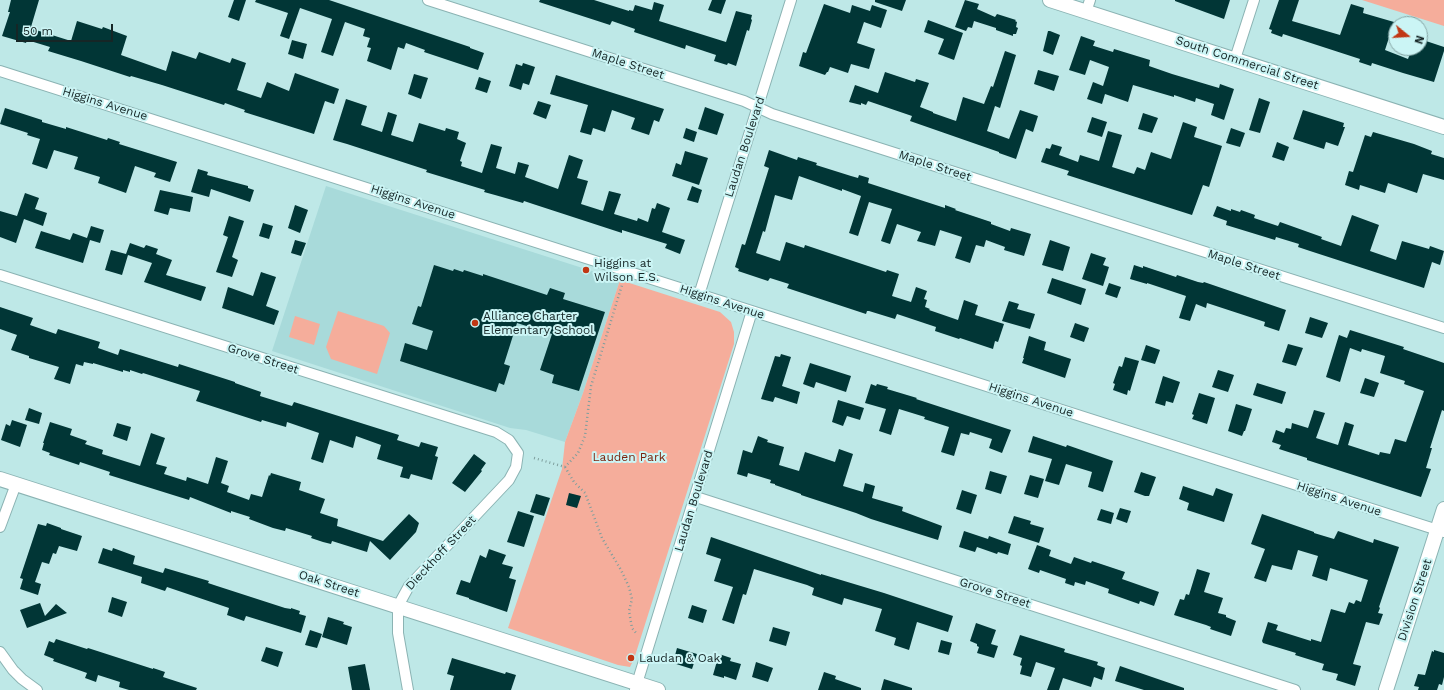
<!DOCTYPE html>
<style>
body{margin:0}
#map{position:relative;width:1444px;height:690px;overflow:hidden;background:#bee8e7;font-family:"Work Sans",sans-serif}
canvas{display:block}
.north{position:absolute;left:1388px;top:16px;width:40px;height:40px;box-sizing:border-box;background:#cbf5f5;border:1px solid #83a2a2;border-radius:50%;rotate:108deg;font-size:11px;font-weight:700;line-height:16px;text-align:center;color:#162626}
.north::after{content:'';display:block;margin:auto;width:14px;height:18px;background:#c13714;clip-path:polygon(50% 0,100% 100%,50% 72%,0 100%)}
.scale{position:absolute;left:16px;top:24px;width:97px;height:18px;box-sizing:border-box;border:2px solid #162626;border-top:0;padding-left:5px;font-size:12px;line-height:14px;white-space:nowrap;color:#162626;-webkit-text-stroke:3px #cbf5f5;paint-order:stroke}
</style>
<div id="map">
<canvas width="1444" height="690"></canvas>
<div class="north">N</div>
<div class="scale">50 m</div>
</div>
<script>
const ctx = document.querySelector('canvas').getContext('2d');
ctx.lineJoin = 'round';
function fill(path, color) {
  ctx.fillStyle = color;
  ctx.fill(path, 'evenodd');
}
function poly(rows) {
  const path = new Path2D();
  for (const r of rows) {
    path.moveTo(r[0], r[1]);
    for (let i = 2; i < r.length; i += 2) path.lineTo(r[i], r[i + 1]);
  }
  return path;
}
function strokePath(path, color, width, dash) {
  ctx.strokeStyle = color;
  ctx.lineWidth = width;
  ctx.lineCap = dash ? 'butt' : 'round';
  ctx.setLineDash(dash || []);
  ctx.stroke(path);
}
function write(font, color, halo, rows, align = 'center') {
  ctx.font = font + ' "Work Sans",sans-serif';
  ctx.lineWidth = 4;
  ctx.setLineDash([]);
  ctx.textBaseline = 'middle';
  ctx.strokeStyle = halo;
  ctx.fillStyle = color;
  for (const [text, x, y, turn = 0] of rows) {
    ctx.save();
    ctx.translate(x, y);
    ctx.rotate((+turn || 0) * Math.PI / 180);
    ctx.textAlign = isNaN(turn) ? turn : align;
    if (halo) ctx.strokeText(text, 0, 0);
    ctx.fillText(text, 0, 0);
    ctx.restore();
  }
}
fill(poly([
 [326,186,620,280,583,393,565,442,526,430,510,428,272,351]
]), '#a8dada');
fill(poly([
 [1362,0,1444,0,1444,26],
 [620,280,720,312,731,322,734,332,734,344,634,659,630,667,618,665,508,628,562,469,565,442,583,393],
 [338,311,384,326,390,333,377,374,331,359,326,347],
 [295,316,320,324,314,345,289,337]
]), '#f5ad9b');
fill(poly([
 [11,0,39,0,31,27,37,29,36,30,71,41,77,21,102,29,103,27,127,36,121,55,166,71,172,51,196,59,199,52,230,63,232,58,246,63,237,90,261,98,267,82,289,91,295,73,339,89,334,104,325,101,314,134,244,112,245,110,225,103,224,105,162,85,131,76,130,77,81,61,48,51,50,47,27,40,26,43,2,36,10,12,8,12],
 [234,0,246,0,239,21,228,17],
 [256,0,329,0,470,47,470,48,484,53,478,70,424,52,425,50,406,43,404,49,398,47,391,70,367,61,371,48,367,47,370,38,363,36,365,29,345,22,333,56,321,52,332,19,300,8,289,39,280,36,288,13,255,2],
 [540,0,594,0,629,11,629,10,633,11,635,5,652,10,654,2,664,5,659,21,726,42,736,11,752,15,751,19,752,20,749,31,747,30,736,66,728,63,727,65,714,61,716,55,686,45,685,49,634,32,635,29,612,21,610,25,539,2],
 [712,0,726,0,721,14,708,10],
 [875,0,906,0,902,11,875,2],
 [965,0,979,4,977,9,995,17,997,14,1016,20,1015,21,1017,22,1016,27,1018,28,1016,34,1013,34,1013,36,996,30,996,28,974,21,972,28,968,27,966,31,955,27],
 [1175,0,1230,0,1224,19,1175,1],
 [1279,0,1299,0,1292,21,1340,35,1351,4,1364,8,1363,13,1394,22,1385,50,1408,59,1412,48,1420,48,1420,39,1444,47,1444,51,1434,82,1403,73,1372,63,1371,66,1359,62,1360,59,1283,34,1282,37,1271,33,1272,30,1269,29],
 [824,4,850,13,852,5,870,11,872,5,887,10,881,28,864,22,857,43,875,49,869,69,851,64,848,73,830,67,828,72,827,72,825,75,799,66,803,52,806,53],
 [928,20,963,33,954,60,938,54,944,39,924,32],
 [1048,31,1050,31,1060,35,1053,55,1043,51],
 [1081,36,1095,41,1093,46,1094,46,1113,52,1114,49,1150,60,1149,66,1172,74,1219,88,1220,84,1234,89,1224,120,1211,115,1214,104,1196,98,1195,102,1174,95,1174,97,1133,85,1128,102,1105,94,1102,104,1087,99,1093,82,1103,86,1109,67,1090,60,1085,75,1069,70],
 [292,40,307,44,303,59,288,54],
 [1005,51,1016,55,1000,108,995,106,987,131,1009,139,1020,110,1038,116,1033,132,1026,129,1016,159,999,153,999,152,910,121,912,116,868,101,866,105,861,103,861,105,849,102,855,85,878,93,885,72,915,82,916,79,929,83,920,107,933,112,933,113,956,121,963,97,984,104,991,86,993,87],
 [523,63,535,67,529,85,523,83,521,90,509,86,516,64,522,66],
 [1038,70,1059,76,1054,91,1034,84],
 [414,74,428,78,421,99,408,94],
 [556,75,664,109,659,122,654,120,649,135,631,129,635,118,612,110,605,132,593,128,591,135,580,132,588,105,550,94],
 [479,77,491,81,487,93,475,89],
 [1259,98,1270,102,1260,133,1249,130],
 [346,99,367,106,361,125,382,132,388,112,397,115,391,135,413,142,419,123,445,131,446,128,459,132,457,139,466,143,460,161,462,162,461,166,482,173,491,144,502,147,496,168,515,174,518,162,529,165,525,177,558,189,569,155,583,160,577,178,588,181,581,204,603,211,609,191,621,194,614,214,637,221,638,218,648,222,652,208,655,209,657,203,670,208,662,232,685,240,680,254,665,248,667,244,622,230,622,233,533,204,524,201,523,203,495,195,484,192,485,190,426,172,427,170,347,144,333,140],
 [538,101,551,105,546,119,533,114],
 [705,107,724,114,717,135,698,129],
 [5,108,42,120,42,122,66,129,66,127,107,140,108,138,120,142,119,144,177,162,170,182,154,177,156,173,135,166,126,193,98,183,100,177,74,169,78,157,54,150,47,169,32,164,40,139,27,135,28,133,0,124],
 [1303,110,1344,123,1343,127,1345,127,1338,146,1326,142,1324,149,1293,139],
 [1143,113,1158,118,1152,133,1138,129],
 [1092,117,1107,122,1102,137,1087,132],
 [1183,122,1197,127,1194,137,1222,146,1209,187,1203,185,1192,215,1067,175,1069,171,1041,162,1046,148,1050,149,1052,144,1062,147,1059,155,1078,162,1080,155,1099,161,1108,131,1122,135,1112,167,1134,174,1137,167,1145,170,1151,152,1171,159],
 [686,128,697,132,694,142,683,138],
 [1231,128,1245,133,1240,147,1226,143],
 [1373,132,1414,144,1432,151,1431,154,1444,158,1444,180,1423,174,1417,193,1388,183,1385,193,1360,185,1359,190,1345,185,1349,171,1353,172,1365,135,1371,137],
 [1277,142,1289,147,1284,161,1272,157],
 [769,150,797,160,798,157,817,163,816,165,851,176,858,178,859,175,869,178,868,183,945,208,945,205,956,209,955,210,991,222,991,224,1010,231,1011,228,1031,234,1024,256,1004,250,1005,247,986,240,984,247,976,245,970,263,955,258,962,237,940,230,935,246,917,241,921,232,897,224,890,244,881,241,892,209,869,202,858,236,849,233,861,196,842,189,842,191,799,176,792,200,775,195,765,232,763,231,756,253,780,261,786,242,804,248,805,245,886,272,887,270,899,274,892,296,911,302,916,287,927,291,924,299,927,300,925,307,930,309,929,310,958,320,964,300,978,305,975,315,1004,324,998,342,995,341,993,349,960,338,959,339,935,331,936,327,897,314,895,319,869,311,867,311,866,314,787,288,789,284,770,278,768,281,738,271,739,269,735,267,742,244,745,245,769,168,764,166],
 [685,151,708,158,699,185,672,176,676,163,681,165],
 [198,169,208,172,207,175,248,186,248,188,254,190,250,202,211,189,209,197,191,192],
 [692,186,702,190,698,203,687,200],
 [160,190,193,197,190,212,170,208,168,215,154,211],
 [25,193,39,198,35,209,47,213,43,226,24,219,16,243,0,237,0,211,17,216],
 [295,205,308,210,300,233,288,228],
 [1217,206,1231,211,1231,209,1240,212,1241,210,1255,215,1254,218,1278,226,1280,222,1322,237,1321,239,1341,246,1352,215,1379,225,1370,251,1396,260,1402,241,1429,249,1430,246,1444,251,1440,265,1432,262,1424,288,1310,251,1298,247,1299,244,1276,237,1275,240,1226,225,1227,221,1213,216],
 [229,216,244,221,232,257,238,260,232,277,216,272,228,237,223,235],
 [263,223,273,226,269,239,259,236],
 [91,226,104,230,100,243,90,240,83,263,35,248,41,231,70,240,73,233,87,238],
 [295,240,306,243,301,256,291,253],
 [1050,240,1070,247,1063,271,1042,265],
 [130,243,144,248,146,245,158,249,156,254,172,260,166,275,206,287,201,301,144,282,152,263,128,255,122,275,105,270,111,250,126,254],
 [1091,253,1106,258,1103,265,1109,267,1103,286,1082,279],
 [434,265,453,271,454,269,463,272,464,270,483,276,483,274,547,295,550,288,565,293,563,299,605,312,579,391,552,383,554,375,540,370,552,334,517,323,504,364,510,366,504,385,499,383,496,392,400,361,405,343,427,350,433,331,412,324,418,306,421,307],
 [1134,265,1143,268,1143,266,1176,277,1177,275,1198,282,1203,283,1204,282,1286,310,1279,331,1264,326,1265,322,1207,303,1206,308,1196,304,1190,321,1179,318,1186,296,1147,283,1147,284,1130,279],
 [261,272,276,277,266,306,279,311,274,325,222,308,228,287,253,296],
 [1052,278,1086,289,1081,305,1047,293],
 [1109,283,1121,287,1117,298,1105,294],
 [1009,301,1019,304,1017,309,1035,314,1030,329,1002,321],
 [0,307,33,318,30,325,56,334,58,329,100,342,98,348,118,355,120,349,178,367,179,364,235,382,235,383,261,392,260,396,292,406,294,402,399,435,397,440,419,447,421,442,438,447,435,456,438,457,432,480,411,474,409,479,400,477,403,467,377,459,381,445,356,436,353,448,330,440,323,463,311,459,319,433,287,422,286,427,262,420,261,422,196,401,200,391,143,373,142,374,130,370,130,372,123,370,123,372,93,363,93,364,84,362,83,366,76,364,70,384,54,379,59,367,29,358,29,356,11,350,17,335,0,329],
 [1310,317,1328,323,1322,338,1305,333],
 [1075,323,1089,328,1084,342,1070,337],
 [1350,330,1404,347,1403,349,1444,363,1444,411,1442,410,1430,448,1432,448,1426,468,1431,469,1421,497,1307,460,1307,458,1279,449,1281,445,1272,442,1276,430,1284,433,1286,428,1291,429,1292,423,1308,428,1314,410,1325,413,1316,438,1338,445,1345,422,1354,425,1348,445,1379,455,1380,452,1390,454,1395,439,1406,442,1424,391,1404,384,1405,381,1380,373,1385,356,1362,349,1361,352,1350,348,1340,382,1326,377,1339,335,1347,338],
 [1029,336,1046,342,1044,350,1071,359,1065,378,1022,363,1024,358,1023,358],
 [1288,344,1303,348,1296,366,1282,362],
 [1146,345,1160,350,1155,364,1141,360],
 [781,354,791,357,782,386,800,392,797,404,775,397,773,402,761,399,775,356,780,357],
 [1125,357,1139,361,1130,391,1128,390,1127,395,1113,390,1115,384,1113,383,1119,366,1122,367],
 [810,363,851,376,846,392,816,382,814,388,803,384],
 [1218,370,1234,375,1228,392,1212,387],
 [1163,376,1180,382,1173,403,1166,401,1165,406,1155,403],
 [1365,378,1379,383,1374,397,1360,393],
 [1257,383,1286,392,1282,404,1253,395],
 [871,384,876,386,877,384,888,387,887,389,917,398,916,399,1011,430,1002,453,989,448,992,439,970,432,969,435,961,433,954,456,941,452,949,427,924,419,925,417,899,409,891,435,879,431,886,409,865,403],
 [1199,393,1215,398,1207,424,1192,419,1194,415,1192,414],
 [838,400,864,408,860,420,847,416,843,426,832,422],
 [1236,404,1252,409,1245,431,1244,431,1242,436,1228,431],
 [29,408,42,413,39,424,25,420],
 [12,420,27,425,20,447,1,440,6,424,10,426],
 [50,422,72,429,70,435,87,441,85,444,103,450,102,454,140,466,151,433,165,438,156,464,167,467,164,474,186,481,187,477,208,484,216,457,228,461,221,483,229,486,227,492,249,500,251,494,262,497,269,475,270,476,271,473,301,482,299,490,325,499,320,513,338,519,337,526,383,541,409,514,419,523,416,532,390,560,370,541,367,552,332,541,331,544,323,542,311,538,312,536,286,528,285,531,273,528,249,519,250,517,231,511,231,513,190,497,189,500,109,475,110,472,80,462,79,465,49,455,50,453,42,450,44,443,43,443],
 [117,423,131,427,127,441,113,436],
 [758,436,768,440,767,442,784,447,779,465,799,471,805,452,835,462,839,449,853,454,843,486,863,492,865,483,875,486,872,498,903,507,902,511,942,526,938,540,871,519,856,513,801,495,801,494,775,485,775,484,770,483,771,480,748,473,747,477,737,474,743,450,752,453],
 [1033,436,1066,447,1067,445,1113,461,1103,492,1088,487,1092,472,1066,464,1059,485,1045,481,1052,459,1028,452],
 [474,454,486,463,481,470,482,471,465,492,452,483],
 [990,471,1007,476,1001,494,985,489],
 [1141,472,1156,477,1149,496,1145,496,1134,492],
 [1030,475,1044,479,1038,498,1024,494],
 [1183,486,1213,496,1216,488,1233,494,1224,522,1187,510,1189,503,1179,499],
 [962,490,977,495,971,514,956,509],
 [569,493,581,496,577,508,566,505],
 [536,494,550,498,544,516,530,512],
 [1120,508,1131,511,1127,523,1116,519],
 [1101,509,1114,513,1111,524,1097,520],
 [518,511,534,516,524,547,507,542],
 [1262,514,1314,532,1314,533,1334,539,1338,531,1373,543,1374,539,1399,547,1379,607,1380,608,1378,613,1383,614,1379,625,1366,622,1353,664,1361,666,1355,686,1336,680,1338,674,1322,670,1324,664,1295,655,1296,653,1263,643,1262,641,1268,622,1278,625,1276,630,1311,641,1311,639,1321,642,1331,609,1345,613,1349,602,1354,604,1356,600,1361,602,1368,580,1330,568,1327,581,1312,576,1318,556,1298,550,1292,570,1272,565,1266,582,1254,578,1265,549,1251,544],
 [1014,516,1031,521,1030,524,1044,528,1039,543,1008,533],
 [47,523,61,528,61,529,82,536,77,551,59,546,56,554,53,553,49,564,42,562,35,582,41,584,38,595,20,589,23,579,20,578,38,524,46,526],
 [964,531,988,539,989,536,1011,544,1008,555,998,552,997,554,977,547,975,552,959,547],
 [711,537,821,575,821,574,884,593,953,616,948,632,917,622,909,650,894,645,896,638,875,631,882,609,844,598,842,605,812,595,814,588,807,585,754,569,746,595,743,594,734,624,722,620,733,587,714,581,721,559,706,554],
 [1037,545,1051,550,1049,556,1071,564,1074,557,1091,563,1092,561,1125,572,1122,579,1159,592,1154,606,1140,601,1139,604,1108,593,1109,589,1086,581,1085,585,1075,582,1074,586,1065,583,1066,579,1040,570,1039,573,1028,569],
 [103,548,112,551,113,548,135,556,133,564,163,573,165,568,209,581,208,583,217,586,285,608,291,609,291,608,300,611,299,614,306,616,301,633,246,616,244,621,227,615,229,608,167,587,165,591,141,583,142,577,98,563],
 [489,549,506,555,502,564,513,567,509,578,516,580,507,612,469,599,469,598,456,594,461,580,470,583,480,555,486,558],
 [1197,569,1210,573,1204,592,1223,598,1218,613,1226,615,1226,617,1236,621,1231,636,1210,629,1211,627,1206,625,1174,615,1180,599,1184,600,1186,594,1189,595],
 [112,597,127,602,122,617,108,612],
 [40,603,45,616,56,604,67,613,27,628,20,610],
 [692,605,707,610,703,623,688,618],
 [328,617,344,622,343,624,352,627,347,645,322,637],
 [976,623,996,630,991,644,998,646,994,658,977,653,979,647,977,646,977,644,970,641],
 [773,627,790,632,786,646,769,641],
 [310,630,322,634,317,648,305,645],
 [1020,635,1065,649,1064,652,1098,662,1097,665,1105,668,1102,680,1094,677,1091,687,1063,678,1059,690,1047,690,1055,668,1036,662,1031,677,1020,674,1022,666,1020,665,1022,658,1013,655],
 [56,639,87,649,88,648,153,669,153,668,165,672,163,677,197,688,196,690,129,690,119,687,120,682,98,675,96,682,85,678,87,673,53,661,54,659,44,655,49,641,54,643],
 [941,640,952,643,949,655,938,652],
 [266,647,283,652,278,667,261,661],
 [677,648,697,654,692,669,673,663],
 [1434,650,1444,653,1444,677,1442,685,1439,684,1437,690,1418,690,1419,687,1414,686,1418,674,1425,675,1432,651,1434,652],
 [719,654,731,658,730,661,741,664,736,680,724,676,724,678,713,675],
 [452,658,505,674,506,672,516,675,511,690,450,690,454,676,447,674],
 [756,662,773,668,768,682,752,677],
 [365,664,370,690,352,690,348,667],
 [1120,666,1184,688,1184,690,1144,690,1115,681],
 [824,672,836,676,835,679,861,688,861,690,818,690],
 [884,679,912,688,912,690,881,690]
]), '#013636');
const street = poly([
 [428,0,744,101,772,114,1444,328],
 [1086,12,1090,0],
 [1235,59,1254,0],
 [0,71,1444,532],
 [0,275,496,432,509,440,518,453,516,467,509,480,409,586,398,606,398,633,408,690],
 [699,295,791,0],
 [696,497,1295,690],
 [0,527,16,484],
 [0,652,13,670,22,679,37,690],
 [635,690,752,311]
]);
const secondary = poly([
 [1050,0,1444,127],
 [0,479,658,690],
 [1386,690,1444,509]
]);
strokePath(street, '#8bb3b3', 12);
strokePath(secondary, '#8bb3b3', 16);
strokePath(poly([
 [534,458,565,467,578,453,585,436,591,386,622,285],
 [565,467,574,482,585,493,602,538,621,570,629,587,632,599,629,611,632,628,636,633]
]), '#7e9e9d', 2.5, [1, 3]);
strokePath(street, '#fff', 10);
strokePath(secondary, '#fff', 14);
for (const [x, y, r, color] of [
 [586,270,4,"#c13714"],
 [475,323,4,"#c13714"],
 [631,658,4,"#c13714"]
]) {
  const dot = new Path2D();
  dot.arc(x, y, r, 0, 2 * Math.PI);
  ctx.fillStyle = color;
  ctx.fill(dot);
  strokePath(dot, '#cbf5f5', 1.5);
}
write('12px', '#162626', '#cbf5f5', [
 ["South Commercial Street",1247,63,18],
 ["Maple Street",628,64,18],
 ["Higgins Avenue",105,104,17],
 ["Laudan Boulevard",745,147,-72],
 ["Maple Street",935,166,18],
 ["Higgins Avenue",413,202,18],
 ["Maple Street",1244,265,18],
 ["Higgins Avenue",722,302,18],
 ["Grove Street",263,359,18],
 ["Higgins Avenue",1031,400,18],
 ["Higgins Avenue",1339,499,18],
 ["Laudan Boulevard",694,501,-73],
 ["Dieckhoff Street",441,553,-47],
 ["Oak Street",329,584,18],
 ["Grove Street",995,593,18],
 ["Division Street",1415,600,-72]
]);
write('12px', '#162626', '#cbf5f5', [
 ["Higgins at",594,263],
 ["Wilson E.S.",594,277],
 ["Alliance Charter",483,316],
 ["Elementary School",483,330],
 ["Laudan & Oak",639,658]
], 'left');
write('12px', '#7a230e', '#cbf5f5', [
 ["Lauden Park",629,457]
]);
</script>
